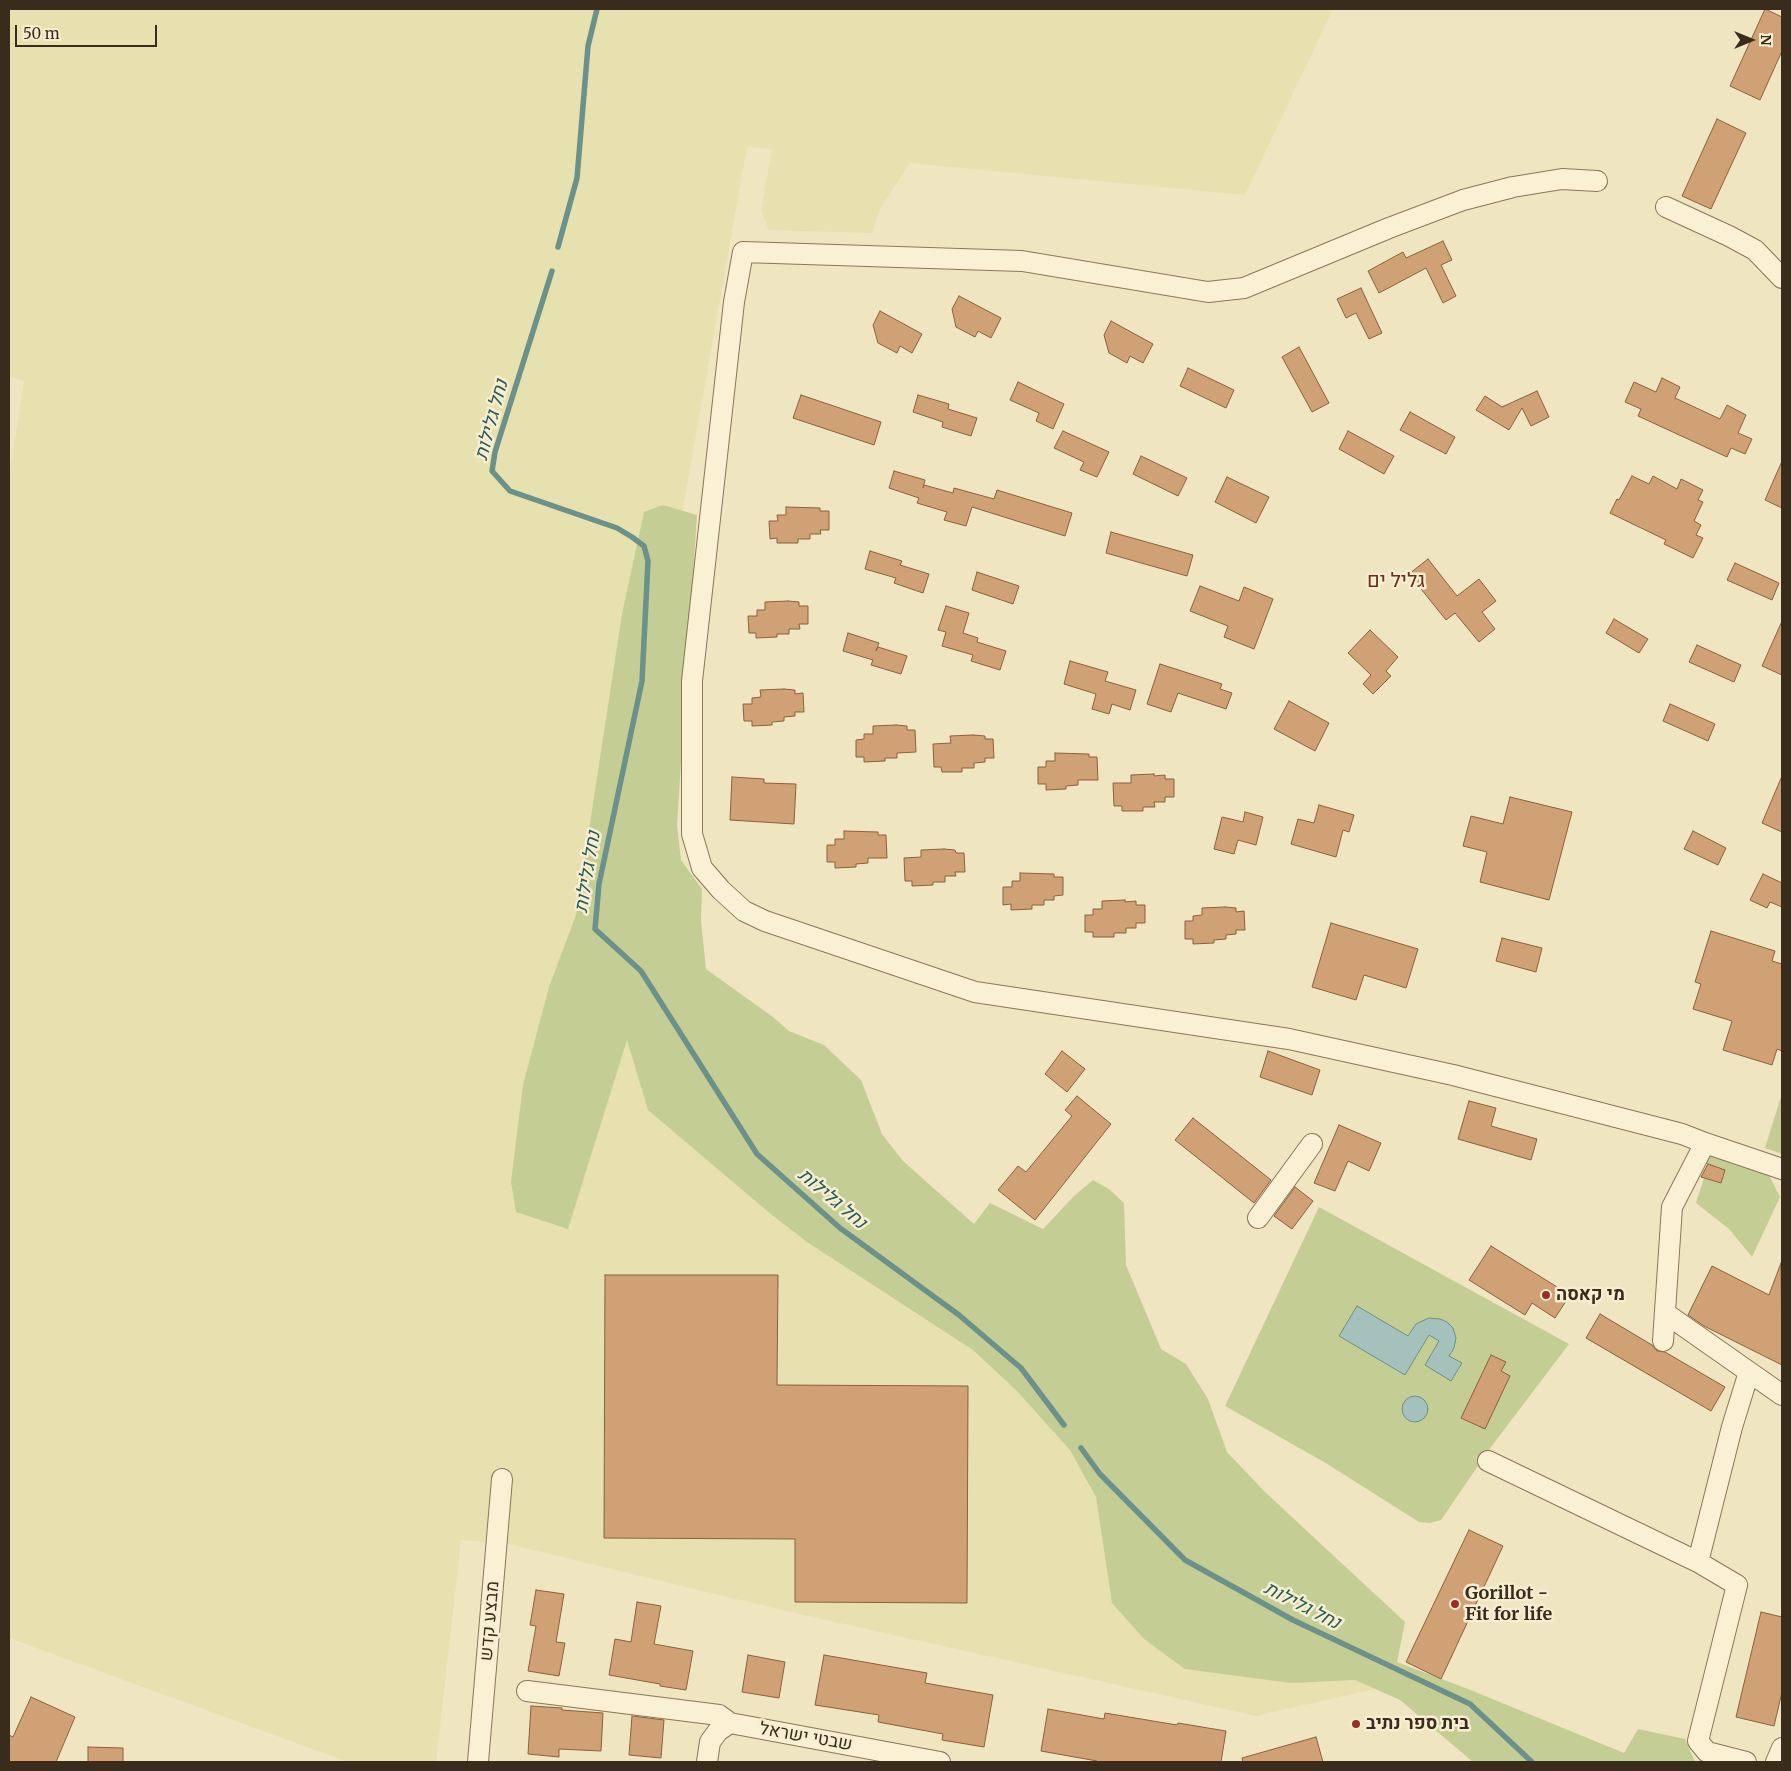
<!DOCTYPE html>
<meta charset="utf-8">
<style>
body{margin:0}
#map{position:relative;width:1791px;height:1771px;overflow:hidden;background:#f0e5c1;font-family:Merriweather,serif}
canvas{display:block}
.frame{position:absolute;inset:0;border:10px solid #392c1d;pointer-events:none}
.north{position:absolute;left:1726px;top:15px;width:50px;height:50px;-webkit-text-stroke:4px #f7eed1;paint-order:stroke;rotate:90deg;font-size:14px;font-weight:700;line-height:20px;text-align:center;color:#392c1d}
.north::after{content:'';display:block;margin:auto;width:18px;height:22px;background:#392c1d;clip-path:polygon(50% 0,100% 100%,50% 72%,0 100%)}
.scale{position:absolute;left:15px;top:25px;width:142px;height:22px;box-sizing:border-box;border:2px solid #392c1d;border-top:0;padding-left:6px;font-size:15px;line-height:18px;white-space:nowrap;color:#392c1d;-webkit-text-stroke:4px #f7eed1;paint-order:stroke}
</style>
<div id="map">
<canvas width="1791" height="1771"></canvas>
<div class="frame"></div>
<div class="north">N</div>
<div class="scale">50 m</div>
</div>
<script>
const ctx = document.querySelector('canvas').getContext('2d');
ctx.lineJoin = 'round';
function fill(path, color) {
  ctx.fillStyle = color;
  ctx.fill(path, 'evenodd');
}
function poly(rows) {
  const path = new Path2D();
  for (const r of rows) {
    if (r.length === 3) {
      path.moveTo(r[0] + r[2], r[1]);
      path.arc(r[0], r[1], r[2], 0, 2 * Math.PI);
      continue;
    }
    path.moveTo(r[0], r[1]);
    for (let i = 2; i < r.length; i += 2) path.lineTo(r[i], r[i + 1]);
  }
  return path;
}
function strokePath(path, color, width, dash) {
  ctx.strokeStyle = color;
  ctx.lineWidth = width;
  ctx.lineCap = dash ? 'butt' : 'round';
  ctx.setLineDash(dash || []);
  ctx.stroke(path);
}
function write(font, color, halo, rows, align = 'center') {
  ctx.font = font + ' Merriweather,Heebo,serif';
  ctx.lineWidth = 5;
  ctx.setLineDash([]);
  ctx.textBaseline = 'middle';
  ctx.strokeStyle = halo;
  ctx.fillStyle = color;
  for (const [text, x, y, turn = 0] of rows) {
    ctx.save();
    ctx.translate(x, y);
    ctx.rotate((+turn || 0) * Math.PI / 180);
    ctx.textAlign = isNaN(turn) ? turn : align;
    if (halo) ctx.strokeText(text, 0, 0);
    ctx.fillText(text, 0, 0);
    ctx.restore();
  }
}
fill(poly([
 [9,9,1333,9,1245,195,910,163,880,209,872,233,769,230,761,211,772,149,747,147,613,903,1387,1686,1256,1716,782,1610,508,1544,461,1540,436,1762,348,1762,9,1638,9,476,24,381,9,377]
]), '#e6e1ae');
fill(poly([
 [663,505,697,515,677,825,681,860,702,889,701,921,706,969,773,1017,789,1031,824,1045,861,1080,882,1134,903,1161,974,1224,990,1203,1043,1229,1074,1196,1093,1180,1109,1189,1124,1203,1126,1265,1161,1349,1186,1364,1208,1399,1227,1452,1265,1492,1405,1622,1397,1662,1468,1689,1624,1753,1638,1729,1685,1739,1695,1762,1473,1762,1400,1700,1355,1680,1291,1683,1185,1669,1144,1639,1112,1603,1096,1497,1070,1450,1016,1390,973,1350,807,1242,772,1215,648,1110,627,1040,568,1229,516,1212,511,1182,523,1085,549,987,576,915,622,614,644,512],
 [1782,1093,1782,1154,1765,1148],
 [1708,1153,1764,1165,1780,1197,1752,1257,1729,1229,1696,1203,1704,1178,1720,1183,1725,1170,1698,1161],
 [1319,1207,1569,1344,1491,1447,1441,1520,1430,1523,1419,1522,1324,1462,1225,1406]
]), '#c4ce94');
const water = poly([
 [1357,1306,1408,1336,1416,1324,1429,1318,1440,1319,1447,1322,1453,1328,1456,1338,1454,1348,1449,1356,1462,1363,1451,1381,1425,1365,1439,1341,1429,1335,1405,1375,1339,1336,1357,1306],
 [1415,1409,13]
]);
fill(water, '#a4c2bb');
strokePath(water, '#6a918a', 1);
strokePath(poly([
 [558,247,577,178,588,46,597,9],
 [552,271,495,452,492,471,510,491,617,528,632,537,644,546,648,561,642,681,599,884,595,929,641,971,757,1154,840,1228,959,1315,1021,1368,1064,1425],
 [1081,1448,1100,1474,1185,1560,1293,1620,1470,1704,1532,1762]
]), '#6a918a', 5.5);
const building = poly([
 [1765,9,1782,17,1782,51,1760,100,1730,86,1765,9],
 [1717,119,1746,133,1711,209,1682,196,1717,119],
 [1443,241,1452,260,1441,265,1456,296,1443,303,1426,268,1379,293,1368,271,1403,252,1406,258,1443,241],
 [1361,288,1382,333,1369,339,1356,313,1346,318,1337,299,1361,288],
 [959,296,1001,318,991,338,978,331,975,337,956,327,952,309,959,296],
 [880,311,922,334,912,353,900,346,897,353,878,343,873,325,880,311],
 [1111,321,1153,344,1143,363,1130,356,1127,363,1109,353,1104,335,1111,321],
 [1299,347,1329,403,1312,412,1282,357,1299,347],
 [1188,368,1234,390,1226,408,1180,386,1188,368],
 [1662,378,1680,387,1675,398,1720,419,1727,405,1746,415,1738,433,1752,439,1745,454,1731,448,1727,457,1638,416,1641,409,1625,402,1634,382,1656,392,1662,378],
 [1018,382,1064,404,1053,429,1036,421,1039,413,1010,400,1018,382],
 [1537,391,1549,417,1531,426,1522,408,1509,430,1476,410,1485,396,1502,407,1537,391],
 [801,395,881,422,874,445,793,418,801,395],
 [918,395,949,404,948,409,977,418,971,436,942,427,943,422,913,412,918,395],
 [1410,412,1455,437,1446,454,1400,430,1410,412],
 [1063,431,1109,452,1097,477,1080,470,1084,462,1054,448,1063,431],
 [1348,431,1394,456,1384,474,1339,449,1348,431],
 [1141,456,1187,478,1178,496,1133,474,1141,456],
 [1782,461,1782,508,1765,500,1782,461],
 [894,471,925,480,923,488,924,485,953,493,954,488,994,499,997,490,1072,513,1065,536,972,507,966,526,944,520,947,512,917,503,919,498,889,488,894,471],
 [1632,476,1649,484,1653,476,1677,489,1681,479,1703,490,1698,500,1703,502,1694,521,1701,525,1696,535,1703,538,1693,558,1664,544,1666,540,1610,513,1617,499,1619,500,1632,476],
 [1227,477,1269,497,1256,523,1215,502,1227,477],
 [786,507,820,508,820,511,829,511,829,530,820,530,821,534,810,534,810,539,798,539,798,543,777,543,777,538,770,539,769,521,778,521,777,515,786,515,786,507],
 [1111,532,1193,555,1187,576,1106,553,1111,532],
 [870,551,902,561,900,565,929,574,923,593,894,583,896,578,865,569,870,551],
 [1428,559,1457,596,1479,579,1496,601,1482,612,1495,629,1479,642,1455,613,1446,620,1409,574,1428,559],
 [1735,563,1779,583,1772,600,1727,580,1735,563],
 [977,572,1019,586,1013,604,972,590,977,572],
 [1200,586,1239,601,1244,587,1273,599,1254,649,1224,637,1228,626,1190,611,1200,586],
 [788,601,799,602,799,606,808,606,808,624,799,624,800,629,789,629,789,634,777,634,777,637,756,638,756,633,749,633,748,616,757,616,757,610,765,610,765,602,788,601],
 [946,606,969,613,963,633,978,638,977,642,1006,651,1000,670,971,661,973,655,942,646,946,632,938,630,946,606],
 [1614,619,1648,639,1639,653,1606,633,1614,619],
 [1782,621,1782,675,1762,666,1782,621],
 [1370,630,1398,657,1386,671,1391,676,1373,694,1363,684,1371,675,1348,653,1370,630],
 [848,633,879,643,876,651,878,647,907,656,901,674,871,665,873,660,843,651,848,633],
 [1697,645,1741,665,1734,682,1689,662,1697,645],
 [1070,661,1108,672,1105,681,1136,690,1130,710,1112,704,1109,714,1092,709,1096,694,1064,684,1070,661],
 [1160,664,1222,684,1220,689,1232,693,1226,709,1178,693,1171,712,1147,704,1160,664],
 [784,689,795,690,795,694,803,693,804,712,795,712,795,716,784,717,784,721,772,722,772,725,752,726,752,721,744,721,743,704,752,704,752,698,761,697,760,690,784,689],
 [1289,701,1329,723,1315,751,1274,729,1289,701],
 [1670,704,1715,724,1708,741,1663,721,1670,704],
 [896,725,907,726,907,730,915,730,916,752,897,753,897,758,885,758,885,761,864,762,864,757,856,757,856,740,864,739,864,734,873,734,873,726,896,725],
 [973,735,985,736,985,739,993,739,994,758,985,758,985,762,974,763,974,768,962,768,962,772,942,772,941,767,934,767,933,744,951,743,950,736,973,735],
 [1055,753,1089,754,1089,757,1097,757,1098,780,1078,780,1078,785,1066,786,1066,789,1046,790,1046,784,1038,784,1038,767,1046,767,1046,761,1055,761,1055,753],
 [1154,774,1154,776,1165,775,1165,779,1174,779,1174,797,1165,797,1165,802,1154,802,1155,807,1143,807,1143,811,1122,811,1122,806,1114,806,1113,783,1131,783,1131,775,1154,774],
 [1782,776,1782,832,1762,823,1782,776],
 [732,777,764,779,764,783,796,784,794,824,730,820,732,777],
 [1510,797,1572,812,1549,900,1480,882,1487,852,1463,846,1471,816,1503,824,1510,797],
 [1319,805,1354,815,1349,832,1343,830,1336,857,1291,844,1298,819,1314,823,1319,805],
 [1245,812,1263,817,1256,845,1238,840,1234,854,1214,849,1222,817,1243,822,1245,812],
 [844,831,878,832,878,835,886,835,887,858,868,858,868,863,856,864,856,867,835,868,835,862,827,862,827,845,835,845,835,839,844,839,844,831],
 [1693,831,1726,848,1718,865,1684,849,1693,831],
 [944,849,955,850,956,853,964,853,965,872,955,872,956,876,945,876,945,882,933,882,933,885,912,886,912,881,905,881,904,858,921,857,921,850,944,849],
 [1020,873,1054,874,1054,877,1063,877,1063,895,1054,896,1054,900,1044,900,1044,905,1032,905,1032,909,1011,910,1011,904,1003,905,1003,887,1012,887,1012,881,1020,881,1020,873],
 [1763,874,1782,883,1782,907,1770,902,1767,908,1750,900,1763,874],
 [1125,900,1125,902,1136,901,1136,905,1145,905,1145,923,1136,923,1136,928,1126,928,1126,933,1114,933,1114,937,1093,937,1093,932,1085,932,1085,915,1093,915,1093,909,1102,909,1102,901,1125,900],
 [1225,907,1236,908,1236,912,1244,911,1245,930,1236,930,1236,934,1226,935,1226,939,1214,940,1214,943,1193,944,1193,939,1185,939,1185,921,1193,921,1193,916,1202,915,1202,908,1225,907],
 [1331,923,1418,949,1406,988,1364,975,1356,1000,1312,987,1331,923],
 [1711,931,1775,951,1772,961,1782,964,1782,1051,1777,1049,1772,1065,1723,1050,1732,1021,1693,1009,1701,984,1695,982,1711,931],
 [1502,938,1542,948,1536,972,1496,961,1502,938],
 [1062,1051,1085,1069,1067,1092,1045,1074,1062,1051],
 [1268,1051,1320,1070,1312,1095,1260,1077,1268,1051],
 [1077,1096,1111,1124,1035,1220,998,1190,1018,1166,1026,1172,1072,1116,1065,1110,1077,1096],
 [1469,1101,1496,1108,1491,1126,1537,1139,1531,1160,1458,1139,1469,1101],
 [1193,1118,1271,1180,1254,1203,1175,1140,1193,1118],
 [1339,1125,1381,1143,1369,1171,1348,1161,1335,1191,1314,1183,1339,1125],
 [1708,1164,1725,1170,1721,1183,1701,1177,1708,1164],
 [1295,1187,1313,1201,1292,1229,1274,1216,1295,1187],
 [1491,1246,1570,1295,1555,1318,1532,1303,1525,1315,1469,1280,1491,1246],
 [1781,1263,1782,1365,1704,1326,1688,1315,1712,1266,1769,1295,1781,1263],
 [605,1275,778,1275,777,1385,968,1386,967,1603,795,1602,795,1539,604,1538,605,1275],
 [1600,1314,1652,1345,1657,1351,1665,1352,1725,1387,1711,1411,1586,1338,1600,1314],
 [1491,1355,1506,1362,1501,1371,1510,1376,1485,1429,1461,1418,1491,1355],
 [1469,1530,1503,1546,1441,1679,1406,1662,1469,1530],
 [536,1590,564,1594,556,1642,565,1643,559,1676,528,1671,536,1626,530,1625,536,1590],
 [637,1602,661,1606,654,1644,693,1651,686,1690,660,1686,660,1684,609,1675,615,1639,631,1642,637,1602],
 [1761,1612,1782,1617,1782,1692,1774,1726,1736,1717,1761,1612],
 [748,1655,785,1662,779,1698,742,1692,748,1655],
 [824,1655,927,1673,925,1683,993,1695,984,1747,942,1740,943,1734,878,1722,879,1715,815,1705,824,1655],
 [31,1697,75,1717,56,1762,9,1762,9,1735,13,1737,31,1697],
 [531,1706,562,1708,562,1710,603,1713,601,1751,559,1749,559,1757,528,1754,531,1706],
 [1048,1709,1104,1719,1105,1713,1177,1725,1178,1723,1226,1731,1221,1762,1097,1762,1097,1761,1041,1751,1048,1709],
 [632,1716,664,1720,661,1758,629,1755,632,1716],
 [1316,1737,1323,1762,1243,1762,1242,1758,1316,1737],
 [88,1747,123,1748,123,1762,88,1762,88,1747]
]);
fill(building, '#d0a175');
strokePath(building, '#8b603c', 1);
const minor = poly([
 [1597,181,1562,179,1513,187,1463,200,1389,228,1244,288,1208,292,1022,261,743,252,734,302,692,681,692,834,702,868,721,890,744,911,765,921,975,992,1289,1039,1453,1075,1682,1134,1705,1143,1782,1169],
 [1666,207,1729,236,1755,250,1782,278],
 [1258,1218,1312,1144],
 [1665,1313,1782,1395],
 [1663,1341,1672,1207,1705,1143],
 [1488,1461,1698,1562],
 [527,1691,719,1715,730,1723,940,1762],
 [478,1762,502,1479],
 [707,1762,710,1742,718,1731,730,1723],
 [1746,1762,1707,1752,1698,1741,1737,1585,1698,1562,1732,1427,1749,1372],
 [1776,1762,1782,1748]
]);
strokePath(minor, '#8a7658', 22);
strokePath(minor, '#faf1d5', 20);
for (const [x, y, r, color] of [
 [1546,1295,5,"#9c2c25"],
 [1455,1604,5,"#9c2c25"],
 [1356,1724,5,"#9c2c25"]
]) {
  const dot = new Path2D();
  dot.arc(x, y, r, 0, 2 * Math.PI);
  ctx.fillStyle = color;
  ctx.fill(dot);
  strokePath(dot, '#f7eed1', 2);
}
write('bold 18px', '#392c1d', '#f7eed1', [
 ["מי קאסה",1556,1295],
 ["Gorillot -",1465,1594],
 ["Fit for life",1465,1615],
 ["בית ספר נתיב",1366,1724]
], 'left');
write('18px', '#392c1d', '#f7eed1', [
 ["מבצע קדש",490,1621,-85],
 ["שבטי ישראל",806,1737,10]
]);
write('italic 19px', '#2b5a5a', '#f7eed1', [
 ["נחל גלילות",492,420,-75],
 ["נחל גלילות",588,872,-81],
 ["נחל גלילות",832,1199,40],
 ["נחל גלילות",1302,1606,27]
]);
write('20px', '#682f1a', '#f7eed1', [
 ["גליל ים",1396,581]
]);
</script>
